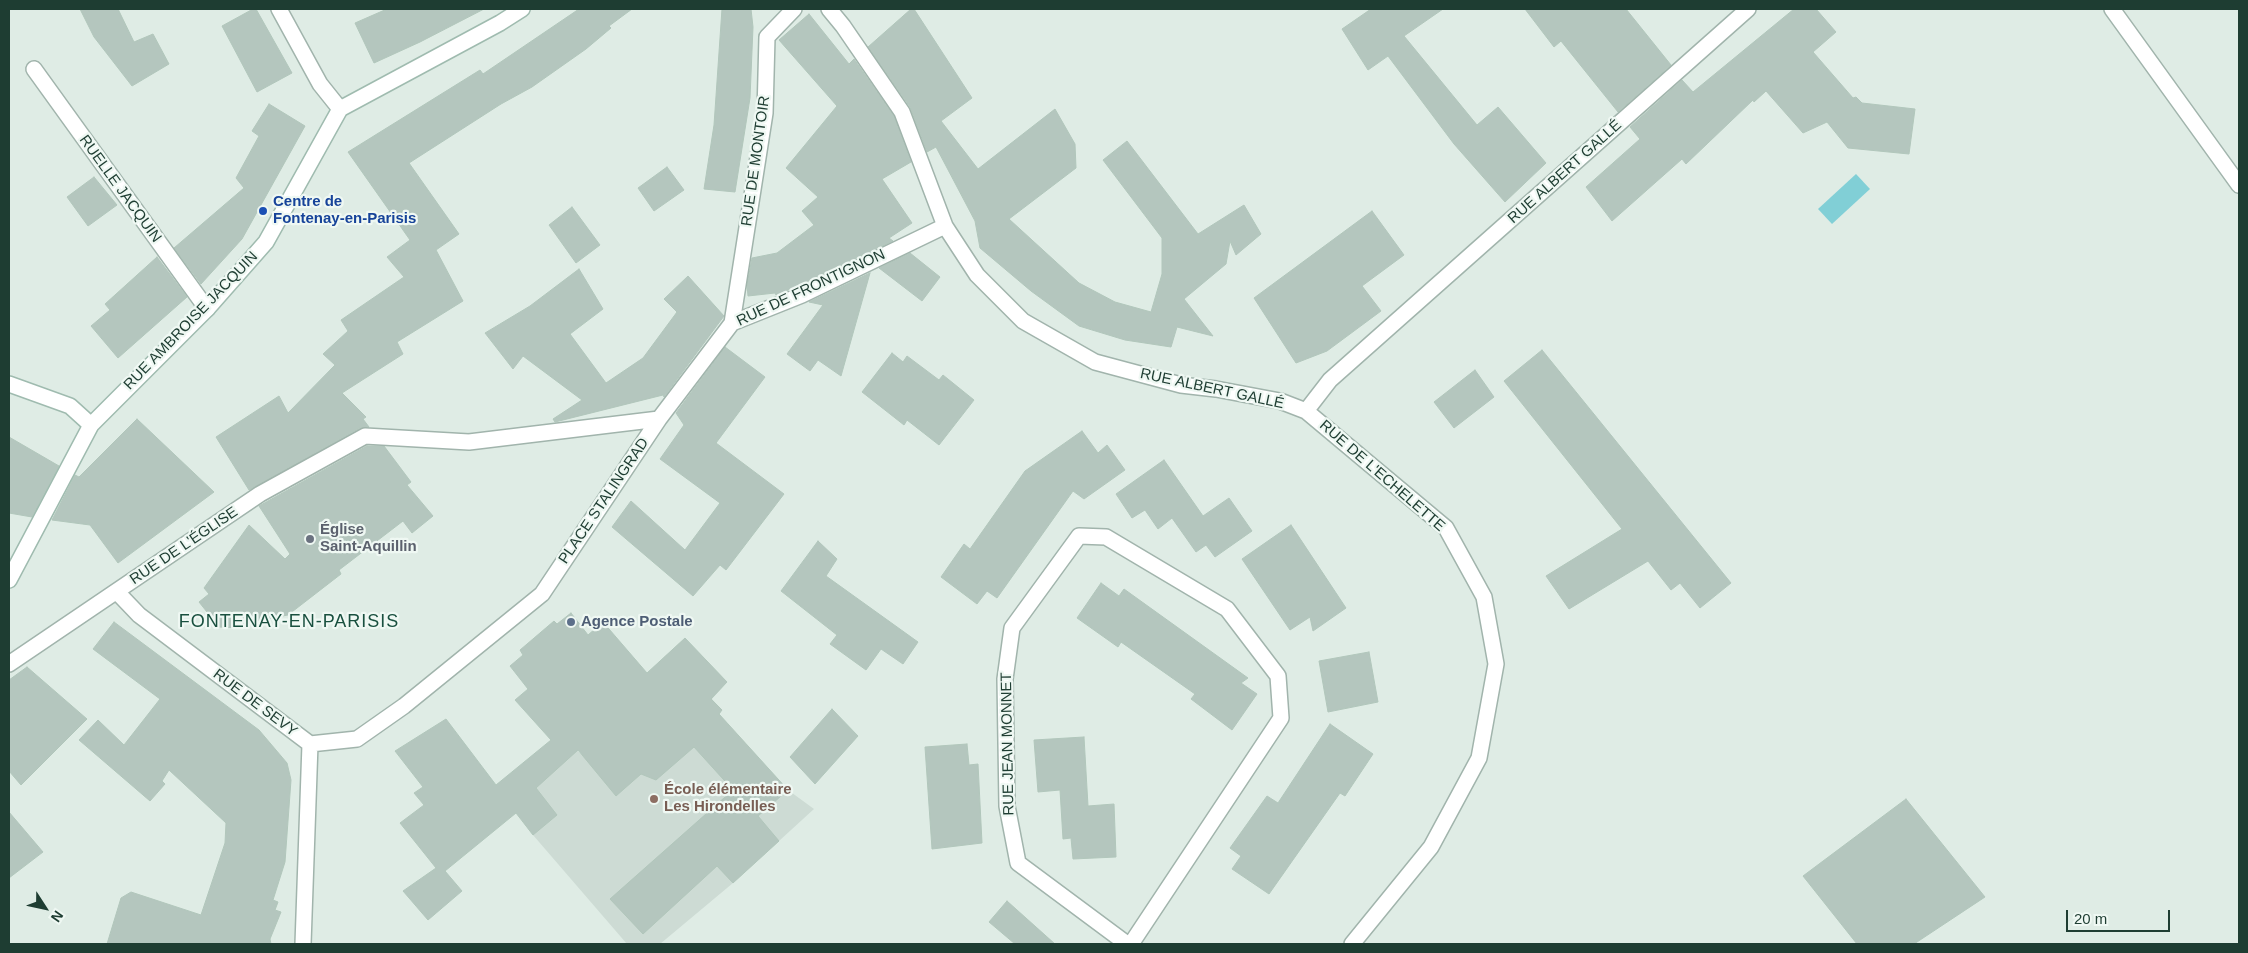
<!DOCTYPE html>
<meta charset="utf-8">
<style>
body{margin:0}
#map{position:relative;width:2248px;height:953px;overflow:hidden;background:#dfece5;font-family:Arial,sans-serif}
canvas{display:block}
.frame{position:absolute;inset:0;border:10px solid #1e3d32;pointer-events:none}
.north{position:absolute;left:20px;top:883px;width:50px;height:50px;-webkit-text-stroke:4px #eff8f3;paint-order:stroke;rotate:125deg;font-size:14px;font-weight:700;line-height:20px;text-align:center;color:#1e3d32}
.north::after{content:'';display:block;margin:auto;width:18px;height:22px;background:#1e3d32;clip-path:polygon(50% 0,100% 100%,50% 72%,0 100%)}
.scale{position:absolute;left:2066px;top:910px;width:104px;height:22px;box-sizing:border-box;border:2px solid #1e3d32;border-top:0;padding-left:6px;font-size:15px;line-height:18px;white-space:nowrap;color:#1e3d32;-webkit-text-stroke:4px #eff8f3;paint-order:stroke}
</style>
<div id="map">
<canvas width="2248" height="953"></canvas>
<div class="frame"></div>
<div class="north">N</div>
<div class="scale">20 m</div>
</div>
<script>
const ctx = document.querySelector('canvas').getContext('2d');
ctx.lineJoin = 'round';
function fill(path, color) {
  ctx.fillStyle = color;
  ctx.fill(path, 'evenodd');
}
function poly(rows) {
  const path = new Path2D();
  for (const r of rows) {
    path.moveTo(r[0], r[1]);
    for (let i = 2; i < r.length; i += 2) path.lineTo(r[i], r[i + 1]);
  }
  return path;
}
function strokePath(path, color, width, dash) {
  ctx.strokeStyle = color;
  ctx.lineWidth = width;
  ctx.lineCap = dash ? 'butt' : 'round';
  ctx.setLineDash(dash || []);
  ctx.stroke(path);
}
function write(font, color, halo, rows, align = 'center') {
  ctx.font = font + ' Arial,sans-serif';
  ctx.lineWidth = 4.5;
  ctx.setLineDash([]);
  ctx.textBaseline = 'middle';
  ctx.strokeStyle = halo;
  ctx.fillStyle = color;
  for (const [text, x, y, turn = 0] of rows) {
    ctx.save();
    ctx.translate(x, y);
    ctx.rotate((+turn || 0) * Math.PI / 180);
    ctx.textAlign = isNaN(turn) ? turn : align;
    if (halo) ctx.strokeText(text, 0, 0);
    ctx.fillText(text, 0, 0);
    ctx.restore();
  }
}
fill(poly([
 [685,638,727,682,712,699,722,710,719,714,788,790,814,809,733,883,660,944,627,944,533,835,496,785,520,766,577,750,584,757,647,673]
]), '#cddbd4');
fill(poly([
 [1856,174,1870,189,1832,224,1818,209]
]), '#81cfd6');
const building = poly([
 [80,9,118,9,134,42,153,34,169,64,132,86,94,37,80,9],
 [253,9,256,9,292,73,257,92,222,26,253,9],
 [387,9,484,9,420,42,374,63,355,23,387,9],
 [579,9,632,9,609,26,611,28,586,49,532,87,501,104,409,163,459,234,436,250,463,301,397,342,403,354,342,393,366,417,363,419,369,427,360,428,249,490,216,437,279,396,288,413,335,365,323,354,348,331,341,320,404,277,387,257,410,240,348,152,480,70,483,74,579,9],
 [722,9,751,9,753,27,750,98,735,192,704,189,714,125,722,9],
 [911,9,914,9,972,98,941,121,978,169,1055,109,1075,144,1076,168,1009,219,1079,283,1115,302,1151,312,1162,274,1162,238,1103,160,1127,141,1198,234,1244,205,1261,234,1236,255,1230,241,1226,264,1184,299,1213,336,1177,327,1171,347,1125,340,1079,326,1031,291,980,248,975,221,936,147,927,152,910,107,868,47,911,9],
 [1371,9,1443,9,1404,36,1477,125,1498,107,1546,163,1505,202,1454,144,1388,56,1368,70,1342,29,1371,9],
 [1525,9,1626,9,1671,65,1618,112,1561,41,1554,47,1525,9],
 [1794,9,1816,9,1836,32,1813,52,1853,98,1856,97,1862,103,1915,109,1909,154,1848,148,1827,122,1803,133,1766,91,1754,102,1753,100,1686,164,1682,159,1612,221,1586,187,1640,139,1630,127,1682,80,1693,92,1794,9],
 [809,14,849,64,854,59,894,116,911,162,882,179,912,223,889,238,893,241,798,286,776,295,775,293,748,296,747,285,752,258,777,253,814,225,802,211,818,197,786,168,837,106,779,40,809,14],
 [269,104,305,126,242,239,201,284,174,248,244,188,236,178,259,136,252,131,269,104],
 [667,167,684,190,654,211,638,188,667,167],
 [94,177,117,205,88,226,67,197,94,177],
 [572,207,600,245,576,263,549,225,572,207],
 [1372,211,1404,255,1362,286,1381,311,1327,351,1296,363,1254,298,1372,211],
 [910,253,940,277,922,301,879,268,910,253],
 [157,257,187,297,118,358,91,326,110,310,105,304,157,257],
 [579,269,603,309,570,334,606,383,643,358,677,312,664,299,688,276,724,316,664,397,663,395,555,422,553,419,582,400,523,356,513,369,485,333,530,306,579,269],
 [870,273,841,376,818,360,810,371,787,354,823,305,809,302,870,273],
 [725,347,765,377,716,443,784,494,726,570,720,565,693,596,612,527,631,501,685,550,720,503,660,459,684,425,676,413,725,347],
 [1542,350,1731,583,1700,608,1680,583,1671,590,1648,561,1569,609,1546,576,1622,529,1504,381,1542,350],
 [892,353,903,362,907,356,939,380,943,375,974,400,939,445,907,420,904,425,862,392,892,353],
 [1475,370,1494,397,1454,428,1434,402,1475,370],
 [137,419,214,492,118,563,90,525,52,520,75,475,79,477,137,419],
 [1082,431,1098,453,1107,445,1125,470,1084,499,1073,491,997,598,987,591,977,604,941,577,964,544,970,549,1025,471,1082,431],
 [9,437,59,466,32,517,9,513,9,437],
 [367,446,384,446,411,482,407,485,433,516,412,533,403,521,339,570,341,574,288,615,244,623,243,628,219,627,199,602,209,594,204,588,249,525,285,559,290,554,259,506,367,446],
 [1164,460,1203,516,1229,498,1252,531,1215,557,1206,545,1196,552,1172,518,1158,529,1145,510,1132,518,1116,494,1164,460],
 [1291,525,1346,608,1313,631,1310,617,1290,630,1242,559,1291,525],
 [818,541,837,559,826,576,918,642,903,664,881,649,866,670,830,644,837,635,781,591,818,541],
 [1101,583,1119,596,1124,589,1248,678,1241,683,1257,694,1232,730,1191,699,1195,694,1121,642,1118,647,1077,618,1101,583],
 [571,613,588,635,603,622,647,673,685,638,727,682,711,699,722,710,719,714,788,790,758,816,779,841,733,883,717,866,643,934,610,899,733,790,694,747,656,780,641,774,616,796,578,750,536,788,557,815,533,835,516,813,445,871,462,891,428,920,403,891,436,868,400,823,424,805,414,793,423,787,395,751,446,719,496,785,551,740,515,700,528,689,510,666,523,655,520,650,554,621,557,624,571,613],
 [114,622,259,730,287,763,291,780,285,862,273,900,278,902,275,910,281,912,270,939,271,944,107,944,121,898,131,892,201,915,225,843,226,823,169,770,162,781,165,784,150,801,79,740,98,720,124,745,160,699,93,649,114,622],
 [1369,652,1378,702,1328,712,1319,661,1369,652],
 [27,667,87,719,21,785,9,771,9,680,27,667],
 [832,709,858,736,815,784,790,757,832,709],
 [1330,724,1373,754,1345,796,1340,793,1269,894,1232,869,1241,856,1230,848,1267,796,1278,803,1330,724],
 [1084,737,1088,806,1114,804,1116,857,1073,859,1071,838,1063,839,1060,790,1038,792,1034,740,1084,737],
 [967,744,969,765,978,764,982,843,932,849,925,747,967,744],
 [1906,799,1985,897,1914,944,1857,944,1803,876,1906,799],
 [9,812,43,852,9,878,9,812],
 [1007,901,1055,944,1015,944,989,922,1007,901]
]);
fill(building, '#b4c6be');
strokePath(building, '#b1c6bb', 1);
const lane = poly([
 [34,69,207,309]
]);
const street = poly([
 [279,9,320,84,340,109],
 [829,9,843,26,902,112,945,226,977,275,1023,321,1095,362,1181,385,1216,389,1280,401,1306,411,1446,528,1484,597,1496,664,1479,758,1431,847,1352,944],
 [2112,9,2239,185],
 [732,323,765,113,767,37,794,9],
 [1306,411,1330,380,1748,9],
 [117,592,139,615,310,744,303,944],
 [9,664,260,494,365,436,469,442,659,419],
 [310,744,357,739,404,706,542,594,659,419,732,323,802,295,945,226],
 [1127,944,1018,863,1007,806,1005,679,1012,628,1079,536,1106,537,1227,609,1278,676,1281,718,1131,944]
]);
const secondary = poly([
 [9,384,70,406,91,425],
 [9,580,91,425,207,309,266,242,340,109,500,23,522,9]
]);
strokePath(lane, '#a1b4ac', 18);
strokePath(street, '#a1b4ac', 18);
strokePath(secondary, '#9fbbaf', 18);
strokePath(lane, '#fff', 15);
strokePath(street, '#fff', 15);
strokePath(secondary, '#fff', 15);
for (const [x, y, r, color] of [
 [263,211,5,"#1a4fb4"],
 [310,539,5,"#6b7280"],
 [571,622,5,"#5c6f8a"],
 [654,799,5,"#8d6e63"]
]) {
  const dot = new Path2D();
  dot.arc(x, y, r, 0, 2 * Math.PI);
  ctx.fillStyle = color;
  ctx.fill(dot);
  strokePath(dot, '#eff8f3', 2);
}
write('15px', '#1e3d32', '#eff8f3', [
 ["RUE DE MONTOIR",756,161,-82],
 ["RUE ALBERT GALLÉ",1565,172,-42],
 ["RUELLE JACQUIN",120,189,54],
 ["RUE DE FRONTIGNON",811,288,-25],
 ["RUE AMBROISE JACQUIN",191,321,-46],
 ["RUE ALBERT GALLÉ",1212,389,12],
 ["RUE DE L'ECHELETTE",1382,476,41],
 ["PLACE STALINGRAD",604,501,-56],
 ["RUE DE L'ÉGLISE",184,546,-34],
 ["RUE DE SEVY",255,703,37],
 ["RUE JEAN MONNET",1008,744,-91]
]);
write('bold 15px', '#164399', '#eff8f3', [
 ["Centre de",273,202],
 ["Fontenay-en-Parisis",273,219]
], 'left');
write('bold 15px', '#5b616d', '#eff8f3', [
 ["Église",320,530],
 ["Saint-Aquillin",320,547]
], 'left');
write('bold 15px', '#4e5e75', '#eff8f3', [
 ["Agence Postale",581,622]
], 'left');
write('bold 15px', '#785e54', '#eff8f3', [
 ["École élémentaire",664,790],
 ["Les Hirondelles",664,807]
], 'left');
ctx.letterSpacing = '1px';
write('18px', '#19503f', '#eff8f3', [
 ["FONTENAY-EN-PARISIS",289,622]
]);
ctx.letterSpacing = '0px';
</script>
